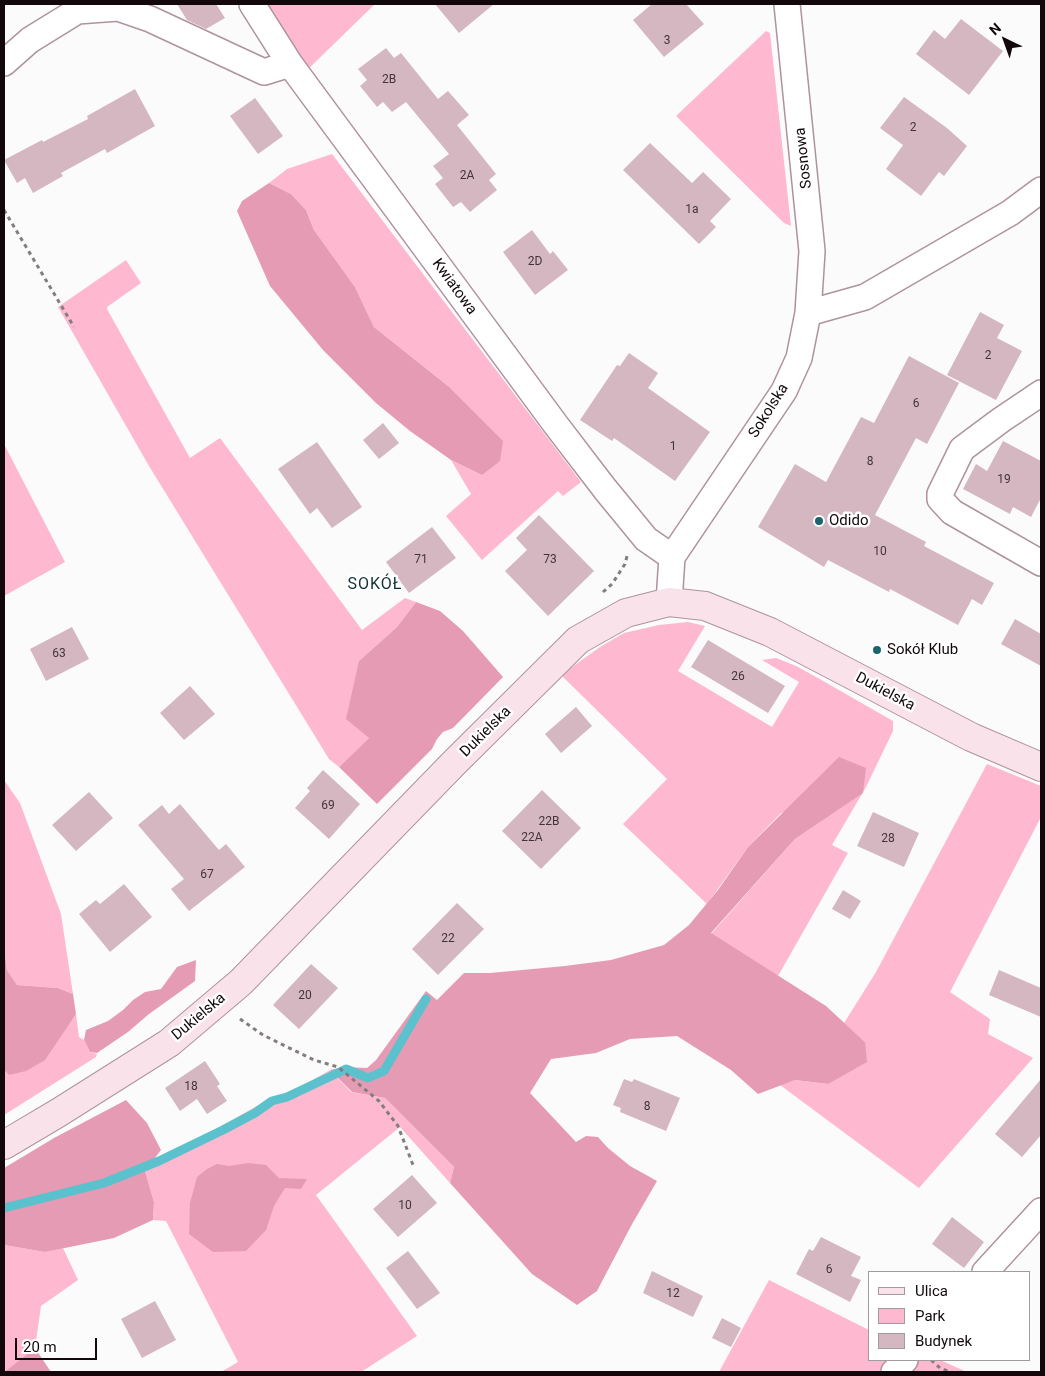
<!DOCTYPE html>
<meta charset="utf-8">
<style>
body{margin:0}
#map{position:relative;width:1045px;height:1376px;overflow:hidden;background:#fbfbfb;font-family:Roboto,sans-serif}
canvas{display:block}
.frame{position:absolute;inset:0;border:5px solid #12080b;pointer-events:none}
.legend{position:absolute;left:868px;top:1271px;width:162px;height:90px;box-sizing:border-box;background:#fff;border:1px solid #a09c9d;margin:0;padding:6px 9px;list-style:none;font-size:15px;color:#12080b}
.legend li{display:flex;align-items:center;gap:10px;height:25px}
.legend b{width:25px;border:1px solid #a09c9d}
.north{position:absolute;left:980px;top:15px;width:50px;height:50px;-webkit-text-stroke:4px #fff;paint-order:stroke;rotate:318deg;font-size:14px;font-weight:700;line-height:20px;text-align:center;color:#12080b}
.north::after{content:'';display:block;margin:auto;width:18px;height:22px;background:#12080b;clip-path:polygon(50% 0,100% 100%,50% 72%,0 100%)}
.scale{position:absolute;left:15px;top:1338px;width:82px;height:22px;box-sizing:border-box;border:2px solid #12080b;border-top:0;padding-left:6px;font-size:15px;line-height:18px;white-space:nowrap;color:#12080b;-webkit-text-stroke:4px #fff;paint-order:stroke}
</style>
<div id="map">
<canvas width="1045" height="1376"></canvas>
<div class="frame"></div>
<ul class="legend">
<li><b style="height:6px;background:#f9e2ea"></b>Ulica</li>
<li><b style="height:14px;background:#feb8d0"></b>Park</li>
<li><b style="height:14px;background:#d5b7c1"></b>Budynek</li>
</ul>
<div class="north">N</div>
<div class="scale">20 m</div>
</div>
<script>
const ctx = document.querySelector('canvas').getContext('2d');
ctx.lineJoin = 'round';
function fill(path, color) {
  ctx.fillStyle = color;
  ctx.fill(path, 'evenodd');
}
function poly(rows) {
  const path = new Path2D();
  for (const r of rows) {
    path.moveTo(r[0], r[1]);
    for (let i = 2; i < r.length; i += 2) path.lineTo(r[i], r[i + 1]);
  }
  return path;
}
function strokePath(path, color, width, dash) {
  ctx.strokeStyle = color;
  ctx.lineWidth = width;
  ctx.lineCap = dash ? 'butt' : 'round';
  ctx.setLineDash(dash || []);
  ctx.stroke(path);
}
function write(font, color, halo, rows, align = 'center') {
  ctx.font = font + ' Roboto,sans-serif';
  ctx.lineWidth = 5;
  ctx.setLineDash([]);
  ctx.textBaseline = 'middle';
  ctx.strokeStyle = halo;
  ctx.fillStyle = color;
  for (const [text, x, y, turn = 0] of rows) {
    ctx.save();
    ctx.translate(x, y);
    ctx.rotate((+turn || 0) * Math.PI / 180);
    ctx.textAlign = isNaN(turn) ? turn : align;
    if (halo) ctx.strokeText(text, 0, 0);
    ctx.fillText(text, 0, 0);
    ctx.restore();
  }
}
fill(poly([
 [254,4,375,4,302,75],
 [766,31,770,33,791,226,784,223,676,116],
 [332,154,581,482,563,496,558,491,482,560,446,516,471,494,451,460,482,475,448,386,374,327,355,287,314,230,306,210,291,194,269,183,287,169],
 [126,260,141,283,107,307,107,309,190,458,220,438,362,630,405,598,416,602,397,627,359,661,369,738,339,767,329,759,149,466,58,307],
 [4,444,65,562,4,596],
 [688,622,705,626,678,671,772,727,799,682,762,660,776,658,796,666,818,678,893,721,893,731,866,787,832,845,848,853,778,976,711,934,795,839,862,793,781,813,748,847,707,904,623,824,667,779,561,675,600,647,624,633,659,625],
 [987,764,1041,786,1041,817,950,992,990,1019,988,1034,1033,1058,919,1188,780,1085,795,1080,828,1084,865,1042,844,1023,876,972],
 [4,780,20,803,61,914,73,994,58,988,17,985,7,970,4,946],
 [76,1014,79,1037,84,1040,90,1052,97,1054,96,1057,4,1115,4,1070,9,1075,61,1035],
 [330,1070,351,1092,385,1098,454,1167,450,1183,400,1127,316,1195,417,1336,361,1372,221,1372,238,1362,166,1221,153,1220,154,1202,145,1171,154,1160,195,1141,271,1098,287,1095],
 [4,1245,45,1252,63,1248,78,1280,41,1306,35,1348,4,1372],
 [769,1280,869,1330,869,1360,891,1360,880,1372,719,1372],
 [913,1360,940,1360,967,1372,902,1372]
]), '#feb8d0');
fill(poly([
 [269,183,291,194,306,210,314,230,355,287,374,327,448,386,503,441,500,461,482,475,451,460,410,431,376,403,323,350,270,286,237,211,242,201],
 [416,602,440,611,463,631,503,677,453,728,443,732,437,739,432,749,377,804,339,767,369,738,346,719,359,661,397,627],
 [839,757,866,768,863,793,795,839,711,933,826,1006,865,1042,867,1062,828,1084,795,1080,758,1094,731,1070,677,1036,630,1039,596,1053,551,1059,530,1093,576,1142,586,1136,598,1137,608,1148,630,1166,657,1181,631,1226,597,1291,577,1305,532,1274,450,1183,454,1167,385,1098,352,1092,330,1070,344,1067,367,1068,376,1060,426,991,437,1000,464,973,490,973,565,966,611,960,664,945,689,925,718,890,748,847],
 [4,946,7,970,17,985,58,988,73,994,76,1014,45,1060,26,1071,9,1075,4,1070],
 [196,960,195,981,149,1014,128,1032,97,1053,90,1052,84,1040,86,1030,108,1021,123,1010,133,1000,145,992,161,989,177,967],
 [126,1100,147,1123,161,1150,145,1171,154,1202,153,1220,114,1238,45,1252,4,1245,4,1168,54,1138],
 [248,1163,266,1165,279,1178,307,1179,301,1189,285,1188,274,1206,266,1230,246,1251,213,1252,189,1234,190,1203,197,1177,207,1169,217,1164,229,1166],
 [35,1348,51,1372,4,1372]
]), '#e69bb5');
strokePath(poly([
 [4,1208,104,1183,159,1161,223,1130,255,1113,272,1101,287,1097,346,1069,368,1078,384,1071,426,999]
]), '#5bc1cd', 9);
fill(poly([
 [177,4,216,4,225,18,206,29,187,20],
 [435,4,494,4,459,33],
 [652,4,686,4,704,24,664,57,633,20],
 [961,19,1003,51,969,95,916,54,934,30,945,39],
 [386,48,394,58,401,53,438,99,448,91,469,115,457,125,496,174,489,180,497,190,470,212,461,202,453,207,435,184,443,178,433,166,449,154,406,102,392,112,383,102,377,107,360,86,367,80,358,69],
 [135,89,155,126,107,153,105,149,61,173,63,176,33,193,25,178,17,183,4,160,42,140,43,142,88,119,87,116],
 [904,97,947,128,967,146,944,176,939,172,921,196,886,169,903,145,880,128],
 [255,98,283,136,258,154,230,116],
 [650,143,692,183,703,172,731,199,710,221,716,227,699,244,623,170],
 [532,230,550,254,553,251,568,270,535,295,503,252],
 [980,312,1004,325,997,338,1022,351,996,400,947,375],
 [629,353,658,373,648,388,710,432,675,481,614,438,612,441,580,420,617,365,620,366],
 [909,356,959,383,927,444,916,438,875,515,926,542,924,546,994,583,982,605,972,599,958,625,890,589,889,592,828,560,824,567,758,527,795,464,826,482,861,417,874,423],
 [383,423,399,443,379,459,363,440],
 [1003,441,1041,461,1041,498,1031,517,1013,507,1010,514,963,489,976,464,987,471],
 [317,442,362,507,332,528,317,508,310,514,278,469],
 [539,515,594,571,548,616,505,571,527,550,516,538],
 [432,527,456,558,409,593,386,562],
 [1015,619,1041,634,1041,666,1001,644],
 [72,627,89,659,46,681,30,649],
 [708,640,785,686,768,713,691,667],
 [190,686,215,714,184,740,160,713],
 [576,707,592,726,561,753,545,734],
 [323,770,360,804,329,839,295,808,310,791,307,788],
 [542,790,581,828,541,869,502,831],
 [89,792,113,818,76,851,52,825],
 [180,804,219,850,226,844,245,867,189,911,171,889,184,879,138,825,162,805,169,814],
 [873,812,919,833,904,867,857,846],
 [124,884,152,917,110,952,79,914,96,900,100,904],
 [843,890,861,901,850,919,832,909],
 [457,903,484,929,438,975,412,949],
 [311,964,338,988,299,1029,273,1005],
 [999,970,1041,988,1041,1017,989,995],
 [205,1061,220,1084,217,1086,227,1101,207,1114,197,1099,180,1111,165,1088],
 [624,1079,632,1082,634,1079,680,1098,666,1131,620,1112,621,1108,613,1105],
 [1041,1079,1041,1135,1022,1157,995,1134],
 [412,1175,437,1203,398,1237,373,1209],
 [952,1217,984,1242,964,1268,932,1244],
 [821,1237,861,1257,851,1276,861,1280,850,1302,796,1274,809,1249,813,1251],
 [408,1251,440,1293,417,1309,386,1268],
 [652,1271,703,1296,693,1317,643,1293],
 [155,1301,176,1340,142,1358,121,1319],
 [722,1318,741,1328,731,1347,712,1338]
]), '#d5b7c1');
const street = poly([
 [252,4,290,64,556,425,605,489,646,539,672,557],
 [4,63,30,40,77,11,118,8,150,19,264,72,290,64],
 [808,313,865,297,1010,213,1041,190],
 [1041,393,1001,420,962,449,940,494,940,499,952,512,1041,563],
 [669,602,672,557,784,391,799,358,808,313,812,251,787,4],
 [985,1272,1041,1211],
 [894,1372,905,1360]
]);
const secondary = poly([
 [4,1145,58,1113,169,1043,241,982,454,763,578,640,626,613,669,602,705,606,770,632,971,737,1041,767]
]);
strokePath(street, '#af939c', 28);
strokePath(secondary, '#af939c', 30);
strokePath(poly([
 [4,210,74,327],
 [603,592,612,584,625,564,627,556],
 [240,1019,263,1035,314,1060,338,1067,379,1101,398,1126,413,1165],
 [931,1360,940,1368,950,1372]
]), '#837d7f', 3, [4, 4]);
strokePath(street, '#fff', 25);
strokePath(secondary, '#f9e2ea', 28);
for (const [x, y, r, color] of [
 [819,521,5,"#18656d"],
 [877,650,5,"#18656d"]
]) {
  const dot = new Path2D();
  dot.arc(x, y, r, 0, 2 * Math.PI);
  ctx.fillStyle = color;
  ctx.fill(dot);
  strokePath(dot, '#fff', 2);
}
write('12px', '#433438', null, [
 ["3",667,41],
 ["2B",389,80],
 ["2",913,128],
 ["2A",467,176],
 ["1a",692,210],
 ["2D",535,262],
 ["2",988,356],
 ["6",916,404],
 ["1",673,447],
 ["8",870,462],
 ["19",1004,480],
 ["10",880,552],
 ["71",421,560],
 ["73",550,560],
 ["63",59,654],
 ["26",738,677],
 ["69",328,806],
 ["22B",549,822],
 ["22A",532,838],
 ["28",888,839],
 ["67",207,875],
 ["22",448,939],
 ["20",305,996],
 ["18",191,1087],
 ["8",647,1107],
 ["10",405,1206],
 ["6",829,1270],
 ["12",673,1294]
]);
write('15px', '#12080b', '#fff', [
 ["Sosnowa",804,158,-96],
 ["Kwiatowa",454,287,54],
 ["Sokolska",769,411,-58],
 ["Dukielska",885,692,28],
 ["Dukielska",486,732,-45],
 ["Dukielska",199,1017,-40]
]);
write('15px', '#12080b', '#fff', [
 ["Odido",829,521],
 ["Sokół Klub",887,650]
], 'left');
ctx.letterSpacing = '1px';
write('16px', '#0d3035', '#fff', [
 ["SOKÓŁ",375,585]
]);
ctx.letterSpacing = '0px';
</script>
